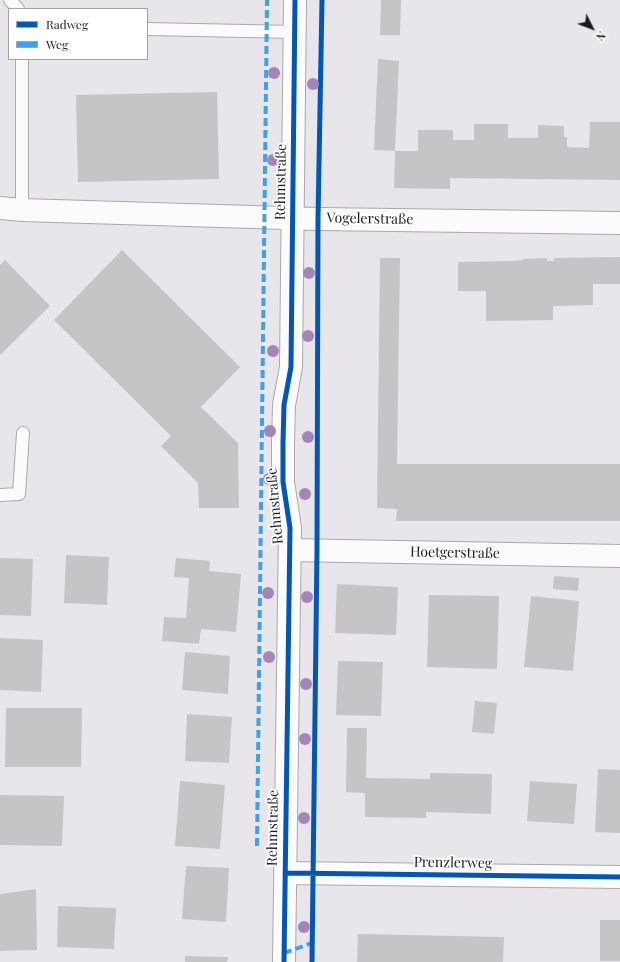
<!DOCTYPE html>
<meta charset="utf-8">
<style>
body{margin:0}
#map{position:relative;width:620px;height:962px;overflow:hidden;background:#e9e6eb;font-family:"Playfair Display",serif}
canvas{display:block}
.legend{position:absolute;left:8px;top:8px;width:140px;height:52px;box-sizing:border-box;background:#fff;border:1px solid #a4a3a4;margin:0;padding:5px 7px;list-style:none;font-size:12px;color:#1b1a1c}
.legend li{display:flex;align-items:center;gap:8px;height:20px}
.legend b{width:20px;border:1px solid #a4a3a4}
.north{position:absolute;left:572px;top:8px;width:40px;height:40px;-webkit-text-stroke:3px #fff;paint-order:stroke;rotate:132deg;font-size:11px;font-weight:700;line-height:16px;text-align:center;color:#1b1a1c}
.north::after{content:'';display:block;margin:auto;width:14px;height:18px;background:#1b1a1c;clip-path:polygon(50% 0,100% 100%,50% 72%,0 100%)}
</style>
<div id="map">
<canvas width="620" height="962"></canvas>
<ul class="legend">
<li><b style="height:5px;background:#0057b8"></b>Radweg</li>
<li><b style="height:5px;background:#3da2ea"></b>Weg</li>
</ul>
<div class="north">N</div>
</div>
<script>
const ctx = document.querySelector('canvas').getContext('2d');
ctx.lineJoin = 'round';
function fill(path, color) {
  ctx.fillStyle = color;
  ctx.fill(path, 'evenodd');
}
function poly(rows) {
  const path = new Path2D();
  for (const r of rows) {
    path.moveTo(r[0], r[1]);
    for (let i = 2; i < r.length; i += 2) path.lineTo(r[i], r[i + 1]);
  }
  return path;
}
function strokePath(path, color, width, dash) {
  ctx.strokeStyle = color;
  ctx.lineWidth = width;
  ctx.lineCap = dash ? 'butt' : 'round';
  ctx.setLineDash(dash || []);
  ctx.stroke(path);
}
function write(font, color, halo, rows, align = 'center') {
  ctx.font = font + ' "Playfair Display",serif';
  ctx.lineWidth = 3.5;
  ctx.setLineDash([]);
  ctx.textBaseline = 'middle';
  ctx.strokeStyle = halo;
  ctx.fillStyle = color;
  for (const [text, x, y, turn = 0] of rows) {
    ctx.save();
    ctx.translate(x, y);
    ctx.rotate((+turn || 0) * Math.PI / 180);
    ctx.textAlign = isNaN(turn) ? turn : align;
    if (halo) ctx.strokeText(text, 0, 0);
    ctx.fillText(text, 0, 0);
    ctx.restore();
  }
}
fill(poly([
 [381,0,401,0,400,35,380,35],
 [378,59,399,61,395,151,418,151,418,130,453,130,453,140,474,140,474,124,508,124,508,138,538,138,538,125,564,126,564,137,567,137,567,147,589,148,590,122,620,122,620,180,450,178,450,189,394,188,395,151,374,150],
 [217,92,219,179,78,182,76,95],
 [122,250,240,367,201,407,238,443,239,508,199,508,198,483,161,446,171,436,54,320],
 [620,257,620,284,593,284,593,305,553,306,553,320,486,321,486,291,458,291,458,262,512,261,523,260,523,259,547,258,547,261,554,261,554,258],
 [380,258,400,258,397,464,620,464,620,521,396,521,397,509,377,508],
 [5,260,50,306,0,355,0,265],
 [66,555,109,557,107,605,64,603],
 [0,558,33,559,31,616,0,615],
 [176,558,210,561,209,571,241,574,236,632,201,629,199,644,162,641,164,617,186,618,189,578,174,577],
 [554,576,579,578,578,591,553,589],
 [337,584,398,587,396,635,335,633],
 [429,595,499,596,497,669,427,667],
 [531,596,579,601,573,671,524,667],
 [0,638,43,640,41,692,0,690],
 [185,652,230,656,228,694,182,690],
 [338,661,383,662,381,716,336,715],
 [475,701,497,703,494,734,472,732],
 [6,708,82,708,81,767,5,767],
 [187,714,232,717,229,763,185,761],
 [347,728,367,728,366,778,430,779,430,773,492,774,491,814,426,812,426,818,365,817,365,793,346,792],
 [598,769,620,770,620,833,595,832],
 [180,781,225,785,220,849,175,846],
 [530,781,577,784,574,824,527,821],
 [0,795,64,796,62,846,0,845],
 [186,866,229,868,226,922,182,919],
 [36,889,37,950,0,951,0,894],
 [58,906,116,908,114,949,57,947],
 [600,920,620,920,620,961,600,961],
 [358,934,504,937,503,962,357,962],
 [185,956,228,957,227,962,185,962]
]), '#c6c4c7');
const service = poly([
 [10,0,18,9],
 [147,29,295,32],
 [22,59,22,210],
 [0,495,19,494,23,433]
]);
const minor = poly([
 [0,208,22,210,318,219,620,223],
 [290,550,620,556],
 [285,873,620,877],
 [284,962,290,528,283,482,283,443,284,405,291,367,295,0]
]);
strokePath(service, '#aaa8ac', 14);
strokePath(minor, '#aaa8ac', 24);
strokePath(service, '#fcfbfc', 12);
strokePath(minor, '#fcfbfc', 22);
strokePath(poly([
 [257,846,267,0],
 [284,953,312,943]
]), '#3da2ea', 4, [8, 4]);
strokePath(poly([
 [285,873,620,877],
 [284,962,290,528,283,482,283,443,284,405,291,367,295,0],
 [312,962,317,550,318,219,322,0]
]), '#0057b8', 5);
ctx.fillStyle = '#a585b8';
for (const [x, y] of [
 [274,73],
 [313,84],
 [273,160],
 [309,273],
 [308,336],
 [273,351],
 [270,431],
 [308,437],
 [269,479],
 [305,494],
 [268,593],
 [307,597],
 [269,657],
 [306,684],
 [305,739],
 [304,818],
 [304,927]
]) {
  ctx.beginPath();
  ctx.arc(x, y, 6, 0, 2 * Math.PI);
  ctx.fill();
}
write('14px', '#1b1a1c', '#fff', [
 ["Rehmstraße",281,182,-89],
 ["Vogelerstraße",370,219,1],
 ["Rehmstraße",275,506,-95],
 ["Hoetgerstraße",455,553,1],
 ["Rehmstraße",273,828,-89],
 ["Prenzlerweg",453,863,1]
]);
</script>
